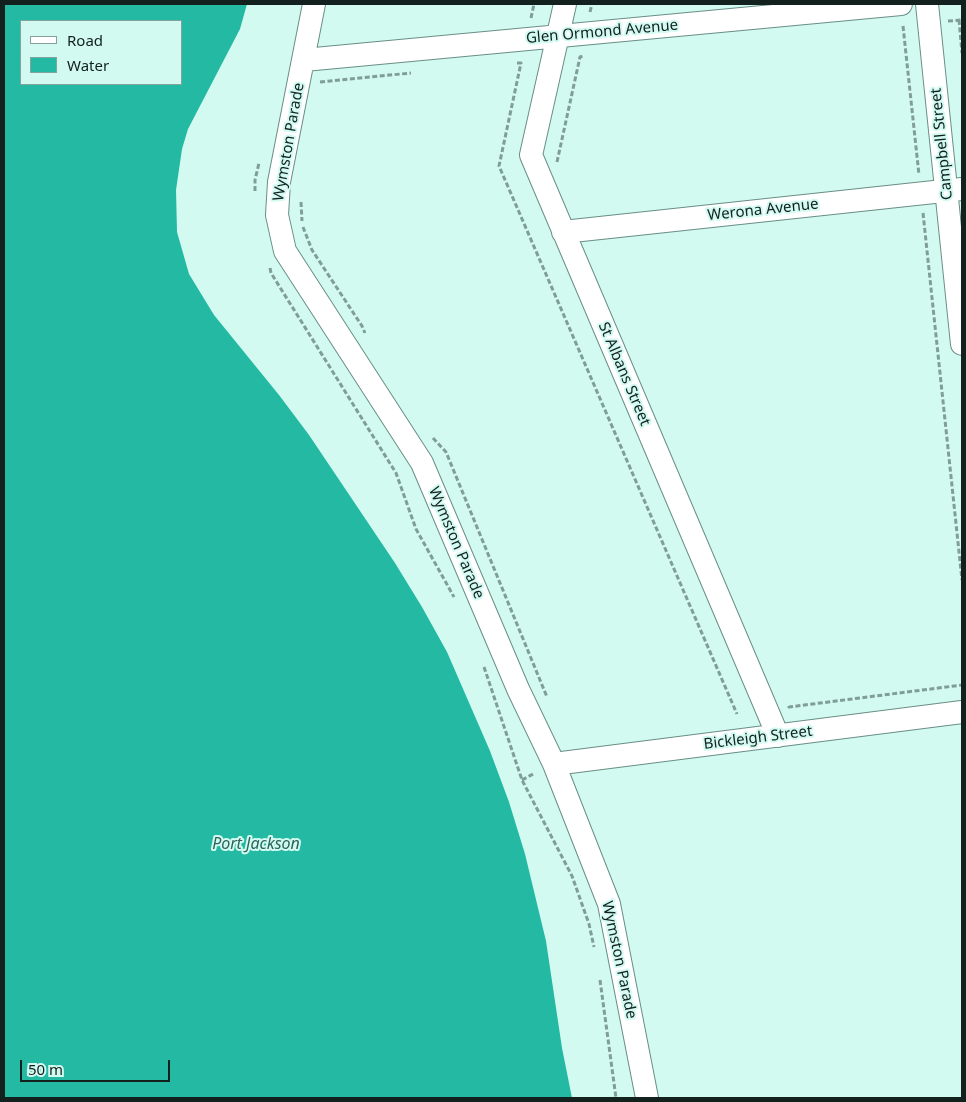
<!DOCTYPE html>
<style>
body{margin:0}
#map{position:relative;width:966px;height:1102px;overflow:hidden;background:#d2faf1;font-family:"Noto Sans",sans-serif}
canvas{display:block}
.frame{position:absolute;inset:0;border:5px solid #12211e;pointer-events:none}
.legend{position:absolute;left:20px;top:20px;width:162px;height:65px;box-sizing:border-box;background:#d2faf1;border:1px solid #85a39d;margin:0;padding:6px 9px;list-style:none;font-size:15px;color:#12211e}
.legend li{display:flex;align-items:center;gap:10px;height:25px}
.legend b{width:25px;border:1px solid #85a39d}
.scale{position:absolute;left:20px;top:1060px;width:150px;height:22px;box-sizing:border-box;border:2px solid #12211e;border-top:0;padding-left:6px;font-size:15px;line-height:18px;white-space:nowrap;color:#12211e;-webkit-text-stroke:4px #d2faf1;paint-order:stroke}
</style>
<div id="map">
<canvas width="966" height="1102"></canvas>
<div class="frame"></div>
<ul class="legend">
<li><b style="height:6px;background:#fff"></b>Road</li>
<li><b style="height:14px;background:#24b9a2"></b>Water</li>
</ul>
<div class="scale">50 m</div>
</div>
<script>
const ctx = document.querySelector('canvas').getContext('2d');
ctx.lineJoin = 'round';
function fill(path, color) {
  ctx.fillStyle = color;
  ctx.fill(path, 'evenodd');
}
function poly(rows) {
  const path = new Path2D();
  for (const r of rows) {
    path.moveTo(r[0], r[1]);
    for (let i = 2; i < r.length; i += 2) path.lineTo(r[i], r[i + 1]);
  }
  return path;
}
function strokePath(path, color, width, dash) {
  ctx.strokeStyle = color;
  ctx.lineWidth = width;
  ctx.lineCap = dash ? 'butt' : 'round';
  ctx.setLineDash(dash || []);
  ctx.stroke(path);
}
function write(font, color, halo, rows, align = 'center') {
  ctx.font = font + ' "Noto Sans",sans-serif';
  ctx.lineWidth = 4;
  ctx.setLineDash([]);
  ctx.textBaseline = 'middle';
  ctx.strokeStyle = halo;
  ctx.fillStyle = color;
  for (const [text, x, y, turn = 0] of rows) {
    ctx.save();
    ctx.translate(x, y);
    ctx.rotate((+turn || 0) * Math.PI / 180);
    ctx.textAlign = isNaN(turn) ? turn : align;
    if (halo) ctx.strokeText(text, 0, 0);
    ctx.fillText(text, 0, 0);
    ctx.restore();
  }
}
fill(poly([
 [4,4,247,4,240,29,188,129,182,149,176,190,177,232,189,274,214,315,279,395,309,435,395,563,422,607,447,652,490,751,509,802,525,854,546,941,562,1048,572,1098,4,1098],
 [21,21,181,21,181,84,21,84]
]), '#24b9a2');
const street = poly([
 [314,4,279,182,277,215,285,251,422,463,518,689,554,764,609,904,647,1098],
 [565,4,531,155,778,736],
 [927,4,962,344],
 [304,60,901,4],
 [563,232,962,189],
 [554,764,962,712]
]);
strokePath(street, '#698e86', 24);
strokePath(poly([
 [590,12,592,4],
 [531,18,534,4],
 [959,20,962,53],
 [948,21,962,20],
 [903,26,919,175],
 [517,63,521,63,499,166,737,714],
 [320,82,411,73],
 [557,162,580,57,583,56],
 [255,191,255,180,259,163],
 [301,202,302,221],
 [923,213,962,580],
 [303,227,312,250,362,326,365,333],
 [270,268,271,273,396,473,416,529,454,597],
 [433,438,446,452,547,697],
 [484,667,522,780,572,876,589,924,594,947],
 [789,706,789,707,962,685],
 [522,780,535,773],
 [600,980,616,1098]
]), '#809d97', 3, [5, 2.5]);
strokePath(street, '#fff', 22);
write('15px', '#12211e', '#d2faf1', [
 ["Glen Ormond Avenue",602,32,-5],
 ["Wymston Parade",289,142,-80],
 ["Campbell Street",942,144,-96],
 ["Werona Avenue",763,210,-6],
 ["St Albans Street",624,374,67],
 ["Wymston Parade",456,543,67],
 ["Bickleigh Street",758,738,-7],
 ["Wymston Parade",619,960,78]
]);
write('italic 16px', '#2c6359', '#d2faf1', [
 ["Port Jackson",256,844]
]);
</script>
